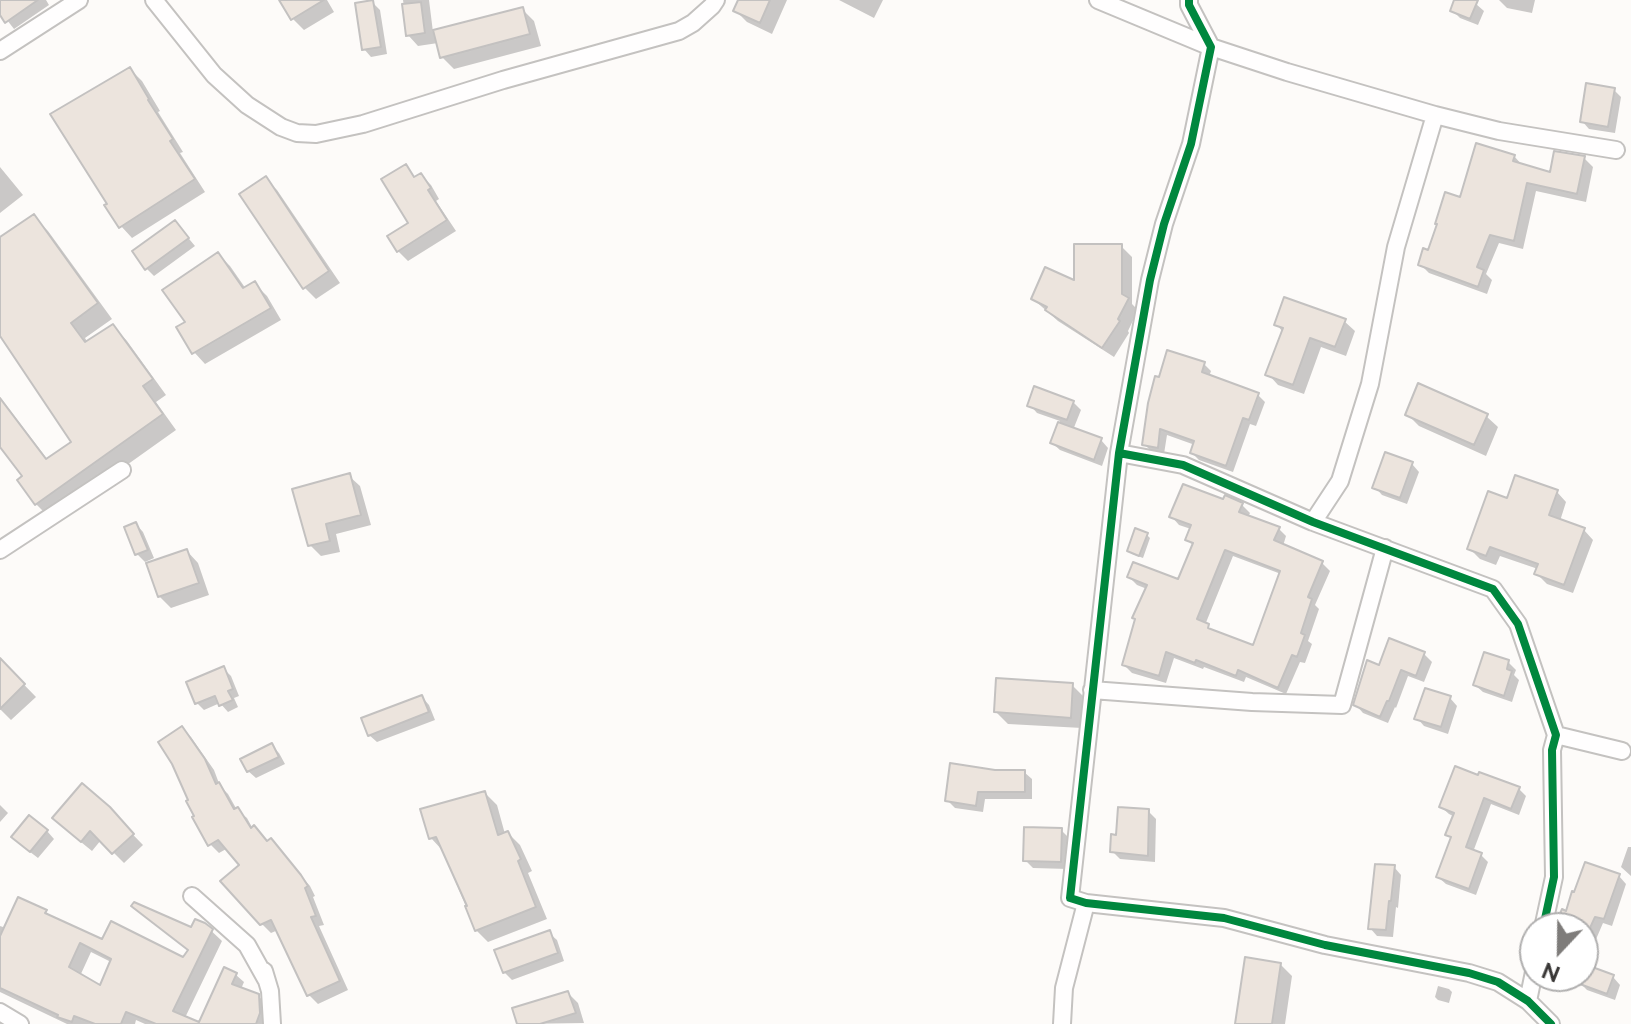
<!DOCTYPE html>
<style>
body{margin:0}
#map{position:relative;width:1631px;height:1024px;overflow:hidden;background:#fdfbf9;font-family:Raleway,sans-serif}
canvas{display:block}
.north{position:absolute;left:1519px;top:912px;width:80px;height:80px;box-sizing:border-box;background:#fff;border:2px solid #b0afaf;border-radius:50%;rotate:202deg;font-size:22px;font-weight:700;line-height:32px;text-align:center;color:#393736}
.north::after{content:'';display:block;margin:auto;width:28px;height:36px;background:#7e7c7a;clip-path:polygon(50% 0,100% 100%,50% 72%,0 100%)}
</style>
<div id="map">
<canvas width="1631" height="1024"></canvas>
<div class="north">N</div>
</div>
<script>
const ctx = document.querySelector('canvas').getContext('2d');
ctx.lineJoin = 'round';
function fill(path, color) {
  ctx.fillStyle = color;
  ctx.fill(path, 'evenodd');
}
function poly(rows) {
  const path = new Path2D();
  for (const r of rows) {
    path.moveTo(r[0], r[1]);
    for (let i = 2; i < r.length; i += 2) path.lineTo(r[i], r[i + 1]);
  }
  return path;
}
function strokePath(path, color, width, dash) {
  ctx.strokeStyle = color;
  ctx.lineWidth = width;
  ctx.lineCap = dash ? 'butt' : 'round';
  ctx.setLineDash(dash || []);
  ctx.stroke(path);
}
fill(poly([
 [0,0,46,0,49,5,14,29,0,11],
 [281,0,327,0,334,12,304,30,293,19],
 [403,0,429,0,433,32,522,9,534,21,541,46,454,69,442,57,438,43,418,46,408,35],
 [741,0,787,0,772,34,747,22,736,11],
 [839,0,883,0,874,18],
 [1456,0,1467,0,1476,4,1484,11,1478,25,1460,18,1452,10],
 [1499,0,1535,0,1532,13,1507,8],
 [373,3,380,10,387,54,371,57,364,49],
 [130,69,142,81,160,111,158,112,183,152,180,153,205,192,132,238,121,226],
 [1614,90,1621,97,1615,133,1589,129,1582,121],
 [1514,156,1523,166,1551,174,1584,158,1593,167,1586,202,1536,191,1523,249,1499,243,1486,274,1492,280,1487,294,1429,273,1420,264,1461,199],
 [0,167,23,195,0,213],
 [405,167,416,178,421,175,431,185,439,199,436,201,456,231,408,261,398,251,411,224],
 [265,179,277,190,340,283,316,299,304,287],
 [33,216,48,231,112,319,85,338,88,343,113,326,127,341,166,395,156,402,176,430,51,519,36,504,25,476,0,443,0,397,48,460,74,442,0,333,0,240],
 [175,222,195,246,154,276,146,268],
 [1121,246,1132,257,1132,304,1138,310,1128,331,1129,333,1114,357,1058,321,1033,299,1076,283],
 [218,254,230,266,246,289,255,284,267,296,281,320,205,364,194,352,187,323],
 [1344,321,1355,331,1346,356,1321,347,1304,394,1278,385,1268,374,1283,332,1276,324],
 [1204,364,1211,371,1209,377,1258,395,1265,402,1256,426,1250,424,1233,472,1199,460,1192,453,1195,445,1167,435,1164,454,1152,452,1144,444],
 [1073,402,1081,410,1073,430,1101,440,1108,448,1102,466,1060,450,1052,443,1060,421,1037,413,1030,405],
 [1407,414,1486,416,1498,427,1486,456,1419,426],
 [1412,464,1419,472,1407,504,1382,495,1375,487],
 [349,476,360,486,371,525,336,534,340,552,321,556,310,545],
 [1557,492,1566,502,1560,521,1584,530,1593,540,1573,593,1547,584,1537,574,1538,569,1500,556,1496,565,1480,559,1470,549],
 [1242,505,1250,513,1248,517,1278,528,1286,536,1283,546,1322,563,1330,571,1315,605,1319,609,1308,641,1312,644,1305,663,1300,662,1286,694,1246,677,1244,682,1204,667,1203,669,1174,658,1166,683,1132,673,1124,665,1147,589,1137,585,1129,577,1179,582,1194,546,1187,540,1191,529,1179,525,1172,517],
 [1233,556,1281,574,1254,647,1215,632,1205,625],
 [136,524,143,532,154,558,145,562,137,554,126,528],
 [1147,535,1150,538,1143,558,1132,554,1129,551],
 [187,551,198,563,209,595,171,608,159,596],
 [1424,654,1432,662,1424,682,1408,676,1396,708,1395,707,1388,723,1363,713,1356,705,1380,667],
 [0,660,36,697,11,720,0,709],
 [1508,662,1516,670,1514,675,1519,680,1512,702,1483,692,1475,685],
 [224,669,231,676,239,696,234,698,238,707,228,712,220,703,204,710,197,703],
 [1072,685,1084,697,1082,728,1008,724,996,712],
 [422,697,429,705,435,720,377,742,369,735],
 [1450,698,1457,706,1448,734,1424,726,1417,718],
 [182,728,191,737,214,770,220,786,228,794,237,810,247,818,253,829,268,843,279,850,310,886,315,896,313,897,324,925,319,926,348,990,318,1004,309,995,278,930,271,933,262,924,242,865,228,848,219,853,210,844,197,816],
 [272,746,279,753,285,764,256,778,248,771],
 [995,772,1024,772,1032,779,1032,799,985,799,983,812,955,808,947,800],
 [1519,789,1526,796,1519,815,1491,804,1473,852,1481,855,1488,862,1476,895,1446,884,1438,877,1452,839,1448,835,1455,817,1449,814,1441,807],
 [485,793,497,805,505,834,508,833,520,845,532,871,528,873,547,919,488,942,476,930,442,850,431,838],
 [0,805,8,813,0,822],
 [108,809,143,845,124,863,101,840,92,851,65,829],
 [1148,811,1156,819,1155,862,1120,859,1112,851,1118,837],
 [1061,830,1069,838,1068,869,1033,868,1025,860],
 [47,831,54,839,38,858,21,845],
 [1628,847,1631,847,1631,876,1621,867],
 [1394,867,1401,875,1398,908,1396,907,1393,937,1377,936,1370,928],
 [1619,876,1626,884,1612,926,1603,923,1588,958,1583,955,1583,928,1556,928],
 [46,912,53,919,103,941,184,960,190,951,144,916,192,929,204,924,222,941,182,1024,145,1024,136,1020,135,1024,67,1024,0,992,0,926,6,928],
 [91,952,111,962,101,988,80,976],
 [549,933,557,940,564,961,512,980,504,972],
 [1280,964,1292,976,1285,1024,1237,1024],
 [1585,967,1613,977,1620,985,1615,1000,1587,990,1579,982],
 [225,970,236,975,244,982,241,989,258,996,266,1003,266,1024,201,1024],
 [1438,986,1449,989,1452,992,1449,1003,1438,1000,1435,997],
 [568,993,578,1003,584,1023,519,1024]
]), '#0003');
const building = poly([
 [0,0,38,0,5,23,0,15,0,0],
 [279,0,324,0,291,20,279,0],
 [373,0,381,47,362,50,355,3,373,0],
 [738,0,770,0,760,23,733,11,738,0],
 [1454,0,1478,0,1470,19,1450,11,1454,0],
 [421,2,425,33,406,36,402,4,421,2],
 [523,7,530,34,440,58,433,30,523,7],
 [130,67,149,99,148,100,173,139,170,141,195,179,119,228,104,205,107,204,50,114,130,67],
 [1586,83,1615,88,1608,127,1580,122,1586,83],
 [1476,143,1515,155,1513,161,1550,172,1554,151,1585,156,1577,194,1527,183,1514,241,1490,235,1477,267,1484,270,1478,287,1418,265,1423,248,1428,250,1437,224,1435,224,1445,192,1460,197,1476,143],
 [406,164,414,177,421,173,431,188,428,190,447,220,397,252,387,236,408,223,381,179,406,164],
 [266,176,329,271,303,289,239,194,266,176],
 [34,214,98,303,71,323,85,342,113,324,153,379,143,386,163,414,35,505,17,480,22,476,0,447,0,398,46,459,71,442,0,336,0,237,34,214],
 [175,220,189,238,145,270,132,251,175,220],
 [1074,244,1122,244,1122,294,1129,298,1118,319,1120,321,1102,348,1045,310,1047,307,1031,299,1045,267,1074,280,1074,244],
 [218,252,243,288,255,281,271,308,192,354,176,327,185,322,162,290,218,252],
 [1284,297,1346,319,1335,347,1310,338,1293,385,1265,375,1283,328,1274,325,1284,297],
 [1167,350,1205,362,1202,372,1259,393,1249,420,1243,418,1226,466,1190,453,1194,441,1160,429,1158,448,1142,445,1148,403,1155,376,1159,377,1167,350],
 [1418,383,1488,414,1474,445,1405,415,1418,383],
 [1034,386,1074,401,1067,420,1027,406,1034,386],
 [1058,422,1102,438,1094,460,1050,443,1058,422],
 [1385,452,1413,462,1400,498,1372,488,1385,452],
 [350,473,361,515,326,524,330,541,308,546,292,489,350,473],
 [1515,475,1558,490,1549,515,1585,528,1564,585,1534,574,1538,564,1490,547,1486,556,1467,549,1488,491,1507,498,1515,475],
 [1183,484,1223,499,1225,495,1243,503,1239,512,1280,527,1274,540,1323,561,1308,597,1312,599,1301,633,1305,635,1297,657,1292,655,1278,688,1238,670,1236,676,1196,660,1195,663,1166,652,1159,676,1122,665,1135,619,1132,618,1147,585,1127,577,1133,562,1178,579,1193,543,1185,540,1191,525,1169,517,1183,484],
 [1225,550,1280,571,1253,645,1208,628,1209,624,1197,619,1225,550],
 [136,522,148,550,135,555,124,527,136,522],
 [1135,528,1148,533,1139,556,1127,551,1135,528],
 [187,549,199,583,158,597,146,563,187,549],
 [1389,638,1425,652,1416,676,1401,670,1389,701,1387,701,1380,717,1353,705,1367,660,1379,665,1389,638],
 [1484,652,1509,660,1507,669,1512,671,1504,696,1473,685,1484,652],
 [0,658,25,684,0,709,0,658],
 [224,666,233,689,228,691,233,700,219,706,215,696,195,704,186,682,224,666],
 [996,678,1073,683,1071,718,994,712,996,678],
 [1425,688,1451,696,1441,727,1414,719,1425,688],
 [422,695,429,712,368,736,361,718,422,695],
 [182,726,205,759,216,784,219,782,234,809,238,807,251,828,254,825,267,841,271,838,301,875,308,886,305,888,316,916,311,917,340,981,307,996,271,920,260,925,220,881,239,865,218,840,208,846,192,817,194,816,186,801,188,800,172,764,158,742,182,726],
 [272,743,279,757,247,772,240,759,272,743],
 [950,763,995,770,1025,770,1025,792,978,792,976,806,945,801,950,763],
 [1455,766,1478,775,1479,772,1520,787,1511,809,1484,798,1466,847,1482,853,1469,889,1436,877,1451,837,1445,835,1454,813,1439,807,1455,766],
 [82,783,110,807,134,834,112,854,90,831,81,842,52,818,82,783],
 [485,791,498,835,508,831,521,859,518,861,536,907,475,931,465,906,467,906,436,837,429,839,420,809,485,791],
 [1118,807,1149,809,1148,856,1110,852,1111,834,1116,835,1118,807],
 [29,815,48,830,30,852,11,837,29,815],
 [1024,827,1062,828,1061,862,1023,861,1024,827],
 [1585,862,1620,874,1604,919,1595,917,1590,928,1554,928,1562,909,1566,911,1572,891,1574,892,1585,862],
 [1375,864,1395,865,1391,901,1389,901,1386,930,1368,929,1375,864],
 [18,897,47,910,45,913,102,939,111,921,183,957,188,950,131,906,134,902,191,927,195,919,205,923,213,929,173,1011,199,1022,224,967,237,973,232,984,259,994,260,1013,256,1024,156,1024,126,1012,121,1024,95,1024,74,1016,72,1022,57,1017,58,1015,0,988,0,936,18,897],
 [80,943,111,959,100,985,69,967,80,943],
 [550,930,558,953,503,973,494,950,550,930],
 [1245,957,1281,963,1272,1024,1235,1024,1245,957],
 [1584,964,1614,975,1607,994,1577,983,1580,976,1583,976,1584,964],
 [568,991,576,1013,540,1024,517,1024,512,1008,568,991]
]);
fill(building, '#ece4dd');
strokePath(building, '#c3c1c0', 2);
const street = poly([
 [154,0,214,75,247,105,281,127,297,133,316,134,363,124,503,80,679,31,693,23,712,6,716,0],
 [1098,0,1211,47,1287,72,1435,115,1499,131,1616,150],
 [1189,0,1189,5,1211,47,1191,144,1164,224,1150,280,1119,453,1070,898,1086,903,1224,918,1325,945,1469,973,1498,982,1528,1001,1551,1024],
 [0,51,79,0],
 [1119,453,1183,465,1313,522,1493,589,1518,624,1556,735,1552,750,1554,877,1543,928],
 [1313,522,1340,481,1370,384,1396,247,1435,115],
 [0,550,122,470],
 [1092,690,1252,702,1342,705,1385,548],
 [1556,735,1622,751],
 [192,896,247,945,266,979],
 [264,971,270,991,272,1024],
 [1528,1001,1535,967],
 [0,1012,20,1024],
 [1062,1024,1064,988,1086,903]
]);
strokePath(street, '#c4c2c0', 20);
strokePath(street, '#fffefe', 16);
strokePath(poly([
 [1189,0,1189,5,1211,47,1191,144,1164,224,1150,280,1119,453,1070,898,1086,903,1224,918,1325,945,1469,973,1498,982,1528,1001,1551,1024],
 [1119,453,1183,465,1313,522,1493,589,1518,624,1556,735,1552,750,1554,877,1543,928]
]), '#00873e', 8);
</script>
